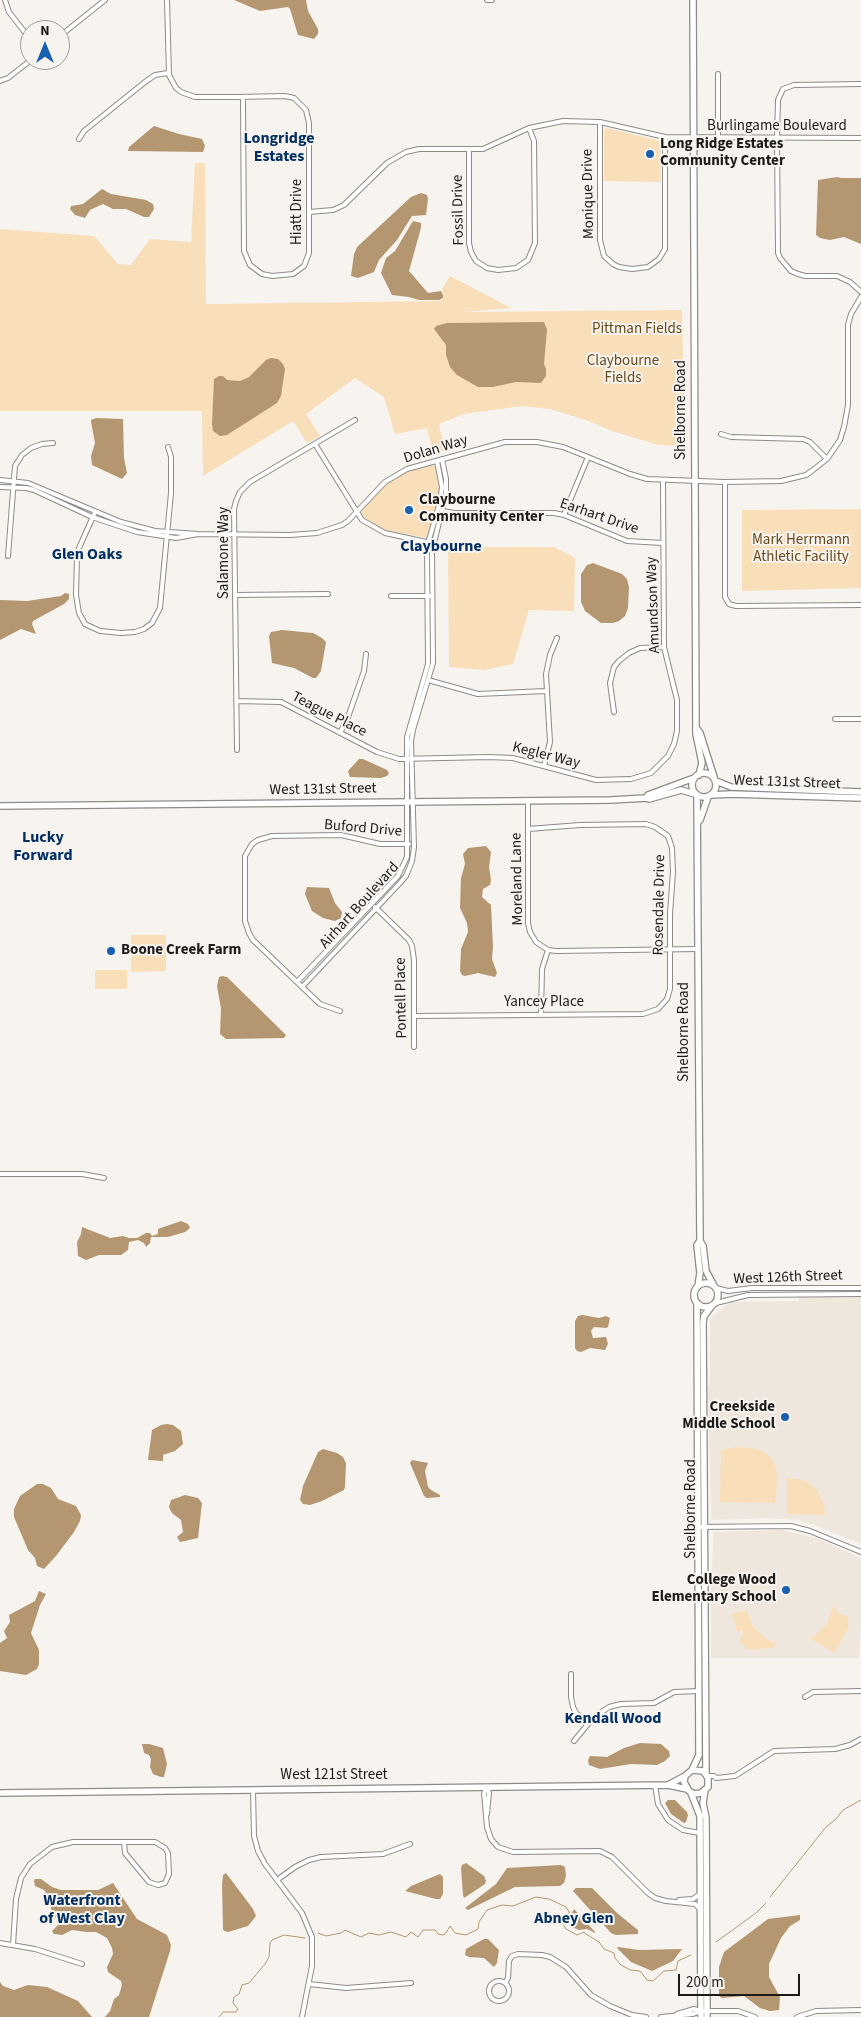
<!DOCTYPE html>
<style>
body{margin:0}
#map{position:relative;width:861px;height:2017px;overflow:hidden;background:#f7f3ef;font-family:"Source Sans 3",sans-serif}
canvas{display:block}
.north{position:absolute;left:20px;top:20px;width:50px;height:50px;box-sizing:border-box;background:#f7f3ef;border:1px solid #9f9d9a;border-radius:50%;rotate:0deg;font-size:14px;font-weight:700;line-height:20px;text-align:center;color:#1c1b1a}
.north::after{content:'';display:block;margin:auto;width:18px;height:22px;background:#185faf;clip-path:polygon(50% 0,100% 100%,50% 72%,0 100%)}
.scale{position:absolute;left:678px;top:1974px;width:122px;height:22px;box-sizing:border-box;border:2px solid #1c1b1a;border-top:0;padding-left:6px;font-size:15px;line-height:18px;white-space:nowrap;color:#1c1b1a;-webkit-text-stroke:4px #f7f3ef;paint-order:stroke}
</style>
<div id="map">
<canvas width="861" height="2017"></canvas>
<div class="north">N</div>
<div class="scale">200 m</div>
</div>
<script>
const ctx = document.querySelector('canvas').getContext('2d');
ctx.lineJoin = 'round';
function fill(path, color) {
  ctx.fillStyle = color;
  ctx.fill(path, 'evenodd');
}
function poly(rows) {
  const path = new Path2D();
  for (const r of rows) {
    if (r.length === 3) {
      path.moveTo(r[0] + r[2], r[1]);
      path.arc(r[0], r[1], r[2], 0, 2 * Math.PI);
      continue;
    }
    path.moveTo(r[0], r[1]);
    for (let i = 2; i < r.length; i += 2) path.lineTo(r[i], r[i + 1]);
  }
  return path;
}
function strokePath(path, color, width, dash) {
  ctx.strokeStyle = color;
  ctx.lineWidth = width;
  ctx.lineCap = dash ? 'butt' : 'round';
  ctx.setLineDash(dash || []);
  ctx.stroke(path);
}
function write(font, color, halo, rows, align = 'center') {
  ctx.font = font + ' "Source Sans 3",sans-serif';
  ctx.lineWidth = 4;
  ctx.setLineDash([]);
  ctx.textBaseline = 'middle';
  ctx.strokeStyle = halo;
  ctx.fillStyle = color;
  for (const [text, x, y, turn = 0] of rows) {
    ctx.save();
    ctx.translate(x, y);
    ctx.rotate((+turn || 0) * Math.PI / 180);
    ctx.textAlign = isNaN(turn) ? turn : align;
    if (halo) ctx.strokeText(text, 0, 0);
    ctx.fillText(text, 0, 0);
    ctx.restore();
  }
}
fill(poly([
 [799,1297,861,1297,861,1544,817,1526,797,1520,769,1518,714,1520,711,1519,708,1387,710,1384,710,1318,731,1302,799,1301],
 [782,1530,816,1538,861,1558,861,1626,859,1658,711,1658,711,1584,714,1532]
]), '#efe7dd');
fill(poly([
 [607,128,660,141,661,182,604,181,604,129],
 [195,163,205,163,206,304,442,301,444,295,442,289,450,276,511,308,463,312,682,310,685,446,659,445,612,431,586,420,550,409,522,406,464,414,439,424,445,450,433,453,427,428,395,434,384,397,355,378,306,414,320,436,307,443,293,421,203,476,202,411,0,411,0,229,94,236,118,264,131,265,150,239,191,242],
 [432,465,436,467,440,490,438,502,427,538,385,530,375,525,361,514,363,509,390,481,403,473],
 [861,509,861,588,742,591,742,510],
 [448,547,554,547,575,558,574,611,529,610,513,664,485,670,449,667],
 [131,935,166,935,166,971,131,972],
 [95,970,127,970,127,989,95,989],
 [736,1447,750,1448,762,1451,770,1456,775,1465,778,1476,775,1503,720,1502,721,1450],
 [787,1478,804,1480,817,1490,824,1505,825,1515,787,1514],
 [833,1605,839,1614,847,1616,848,1628,835,1653,811,1639,827,1624],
 [747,1610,751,1622,756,1630,767,1639,776,1643,773,1648,749,1650,739,1642,743,1635,742,1630,737,1632,732,1614]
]), '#f9deba');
fill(poly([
 [234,0,306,0,308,11,318,29,318,34,314,39,298,35,290,9,288,7,260,11],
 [154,126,179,134,202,139,205,146,203,152,128,151,129,147],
 [837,177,841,178,861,178,861,244,844,237,830,240,820,238,816,235,818,180],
 [102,189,111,194,146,200,153,204,154,209,149,217,144,217,126,209,113,209,103,204,90,210,85,218,75,215,70,209,71,206,83,204],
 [421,193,427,195,428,199,426,215,412,216,397,240,379,260,374,272,358,278,351,276,354,254,357,247,411,197],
 [413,221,421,223,421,228,409,271,428,293,441,291,443,295,443,298,439,300,419,300,409,297,392,295,381,273,386,258,395,251],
 [544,322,547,330,544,364,546,369,546,376,541,383,516,382,493,387,478,387,457,375,450,367,446,355,446,345,434,329,436,326,447,323],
 [271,358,278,359,283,364,285,369,281,396,277,403,227,435,220,436,213,431,212,424,214,379,219,376,223,376,227,380,240,381,249,377,266,360],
 [96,418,123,419,124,458,127,473,122,479,92,465,91,456,95,443,91,422,91,420],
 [593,563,622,574,627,579,629,587,628,608,625,616,619,621,613,623,601,623,585,611,581,602,581,574,587,565],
 [65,593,69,594,69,599,64,604,33,621,32,624,36,634,21,629,0,640,0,600,27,601,61,596],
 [282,630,313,633,322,638,326,642,321,671,316,678,313,678,294,668,272,663,269,636,271,632],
 [359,759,363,759,387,770,389,773,387,776,381,778,350,777,348,771],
 [486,846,491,852,489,867,491,880,490,885,483,889,482,897,491,905,493,947,492,959,497,973,495,977,478,973,465,976,462,975,460,971,461,949,468,932,467,923,460,908,461,878,465,864,463,854,468,848],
 [307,887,329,888,335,903,342,912,341,918,335,921,323,918,312,911,305,894],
 [222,976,227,977,286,1035,284,1038,226,1039,220,1034,221,1009,217,986,219,977],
 [181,1221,188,1224,190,1228,185,1232,168,1237,151,1237,150,1243,146,1247,144,1243,138,1240,129,1242,128,1250,121,1255,99,1255,86,1260,78,1256,77,1242,81,1234,82,1227,110,1238,123,1236,129,1238,137,1238,146,1233,150,1233,152,1236,158,1234,158,1229],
 [582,1315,599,1318,606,1316,610,1318,608,1327,606,1328,594,1327,591,1331,593,1338,606,1337,608,1344,605,1350,590,1348,581,1352,577,1351,575,1348,575,1321,578,1316],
 [167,1424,173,1425,181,1431,183,1444,175,1451,163,1455,163,1461,148,1460,152,1430,161,1425],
 [323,1449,337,1453,343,1457,346,1463,345,1487,344,1490,322,1501,310,1505,303,1504,300,1500,303,1486,318,1452],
 [412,1460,428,1463,425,1471,428,1487,431,1490,440,1495,440,1497,427,1498,424,1496,410,1463],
 [37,1484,43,1484,51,1488,58,1499,76,1506,81,1515,80,1521,74,1532,56,1556,44,1569,37,1566,35,1558,28,1550,14,1517,14,1509,20,1496],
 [185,1495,198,1498,202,1503,198,1538,180,1542,177,1537,183,1532,181,1520,172,1513,169,1507,171,1500],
 [39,1591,46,1594,40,1605,31,1633,39,1650,39,1664,37,1669,26,1675,0,1671,0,1643,7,1638,4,1631,10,1622,9,1615,35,1601],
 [640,1743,661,1744,669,1751,670,1756,665,1761,657,1765,631,1764,600,1769,589,1765,588,1760,590,1756,607,1757,624,1748],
 [142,1744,149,1744,163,1748,167,1764,164,1777,161,1777,153,1774,150,1767,151,1759,149,1755,144,1753],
 [668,1800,675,1800,687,1812,688,1815,686,1822,684,1823,671,1814,665,1803],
 [466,1863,484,1876,486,1881,485,1884,464,1898,463,1895,461,1868,462,1865],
 [561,1865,565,1867,566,1876,564,1883,560,1886,515,1887,468,1910,465,1908,496,1884,507,1868],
 [226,1873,253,1909,256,1916,248,1926,228,1932,224,1931,223,1929,222,1885,223,1875],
 [440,1874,443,1877,443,1894,440,1899,436,1899,405,1891,411,1886],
 [35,1879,41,1879,52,1887,61,1890,98,1890,113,1883,137,1919,167,1935,171,1945,170,1951,149,2017,105,2017,110,2011,114,1999,119,1995,122,1985,121,1981,108,1972,107,1967,113,1954,112,1948,107,1938,96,1932,86,1932,72,1930,62,1935,54,1934,52,1931,59,1924,59,1921,52,1915,50,1898,44,1890,35,1886,34,1881],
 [576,1888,592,1888,617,1913,638,1930,638,1934,616,1935,611,1933,573,1891],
 [574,1909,595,1932,595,1933,587,1929,579,1930,570,1926,568,1920],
 [800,1915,800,1920,790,1926,781,1938,769,1964,769,1977,780,1997,779,2010,770,2011,760,2008,744,1996,722,1998,719,1996,719,1967,724,1952,768,1919],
 [484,1939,488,1939,499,1950,497,1963,494,1967,484,1958,469,1957,465,1955,466,1949],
 [618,1947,639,1950,682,1949,673,1961,652,1971,631,1962,617,1948],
 [0,1982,3,1986,14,1990,28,1985,47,1987,78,2001,92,2017,0,2017]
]), '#b49770');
strokePath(poly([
 [770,1897,826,1827,836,1819,843,1810,861,1800],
 [318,1933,326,1936,341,1933,345,1930,361,1937,369,1933,379,1935,391,1932,406,1937,411,1932,418,1937,423,1930,435,1930,438,1934,443,1935,446,1933,450,1926,455,1933,466,1935,478,1929,479,1922,487,1910,502,1905,513,1906,536,1897,549,1899,566,1907,570,1913,562,1915,560,1919,566,1929,577,1935,584,1932,586,1934,599,1942,604,1949,614,1953,615,1958,621,1965,630,1970,640,1971,647,1980,653,1981,664,1971,676,1970,678,1961,691,1955],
 [716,1942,756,1913,766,1903],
 [219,2017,223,2012,236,2012,238,2009,233,2003,234,1997,239,1994,242,1985,249,1983,265,1964,269,1957,270,1943,272,1940,284,1935,305,1938]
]), '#b49770', 1);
const street = poly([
 [5,0,9,12,30,39],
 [167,0,169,75,176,88,181,92,195,97,236,97,285,96,294,98,306,110,309,123,309,253,304,266,293,274,272,276,262,274,250,265,244,251,243,97],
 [487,0,492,0],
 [60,36,105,0],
 [718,74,718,139],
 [0,81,8,78,31,60],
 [861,84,794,85,783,89,778,100,777,138,778,253,780,258,791,271,798,274,805,276,837,276,850,282,861,292],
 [600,122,600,240,604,256,613,264,619,267,632,269,648,267,659,259,665,249,665,137],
 [79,139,84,131,145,82,155,75,168,73],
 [469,150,469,243,471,252,476,261,487,268,498,270,516,268,528,260,535,243,534,141,529,128],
 [309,212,333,210,344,205,387,163,406,152,419,149,483,149,529,128,563,121,600,122,665,137,861,138],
 [721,434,731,437,803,439,810,442,827,459],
 [315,444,362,520,385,533,431,543],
 [0,480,28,483,121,522,155,531,198,534,290,535,317,533,342,525,348,521,385,482,407,469,505,442,537,442,563,447,630,474,647,479,725,482,781,481,806,475,813,470,827,459,840,440,844,427,848,405,848,325,851,314,861,297],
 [725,482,725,597,729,604,736,606,861,605],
 [0,487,26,488,34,490,92,517,137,532,176,538,198,534],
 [442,511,455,513,554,513,564,515,627,541,663,543],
 [95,512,79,548,77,558,76,595,79,613,85,624,100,631,121,633,135,632,144,629,152,623,160,608,171,493,171,457,168,447],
 [564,515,588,457],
 [8,556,15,466,22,455,31,448,42,444,53,443],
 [236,595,328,594],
 [391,596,430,596],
 [428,680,478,694,546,691],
 [236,701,281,702,377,752,399,759,489,757,513,758,596,780,631,779,651,773,668,756,674,744,677,731,677,700,664,647,663,481],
 [614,712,610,683,614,667,619,661,629,653,640,648,664,647],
 [835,719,861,719],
 [340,733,348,717,364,671,366,654],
 [237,750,234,509,236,501,240,492,250,482,355,420],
 [544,766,550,742,546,674,550,655,557,638],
 [528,800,528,923,530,932,536,942,548,950,556,951,697,949],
 [375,907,409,940,412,946,414,960,414,1047],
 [297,982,398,876,407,857,407,737,428,664,427,547,440,502,442,487,437,461],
 [302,987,400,883,406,876,412,861,414,847,411,741,413,730,433,663,432,551,446,494,446,479,442,459],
 [340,1011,320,1004,253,940,249,933,245,921,245,856,252,844,258,840,272,836,341,835,380,844,409,844],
 [541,1015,542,969,548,950],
 [415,1016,643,1014,658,1009,667,999,670,989,670,914,673,872,672,848,668,836,655,827,646,824,580,825,528,829],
 [0,1174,82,1174,104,1178],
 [716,1288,728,1291,752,1288,861,1288],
 [716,1303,748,1295,861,1294],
 [698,1527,791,1526,810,1531,861,1552],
 [571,1674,571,1697,573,1707,576,1713,588,1723],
 [805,1697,813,1692,861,1691],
 [574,1741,593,1718,609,1707,621,1704,654,1703,674,1692,699,1691],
 [707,1776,714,1776,716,1778,735,1776,774,1751,835,1749,850,1745,861,1739],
 [655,1785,658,1804,668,1820,683,1830,700,1833],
 [487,1787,484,1793,487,1827,491,1839,498,1847,513,1852,600,1851,612,1857,648,1893,655,1898,666,1901,695,1904,700,1909],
 [487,1787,489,1793,487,1814],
 [253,1790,254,1836,258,1851,265,1864,302,1913,312,1937,312,1966,302,2017],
 [277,1880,295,1867,309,1860,321,1857,383,1854,410,1844],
 [679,1900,693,1899,700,1894],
 [0,1943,35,1949,82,1964],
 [13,1945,16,1899,21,1878,30,1864,52,1847,73,1842,155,1842,165,1848,168,1853,169,1874,165,1883,158,1885,149,1882,125,1853,124,1842],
 [499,1991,10],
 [505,1983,508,1978,509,1961,512,1956,518,1954,542,1955,550,1957,566,1967,591,1995,610,2006,632,2015,646,2017],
 [309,1984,346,1988,411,1983],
 [677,2014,694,2009,701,2011,738,2011,755,2017],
 [661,2017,693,2014,701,2011],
 [797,2017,816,2011,861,2010]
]);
const secondary = poly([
 [693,0,696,734,702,763,699,775],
 [697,729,700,733,714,777],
 [704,785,12],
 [716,781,731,787,861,792],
 [697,795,700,1241,703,1246,706,1271,713,1284],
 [712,795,731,794,861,798],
 [646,798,648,795,694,778],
 [0,806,611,800,646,798,649,799,681,790,695,794],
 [698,822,700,820,708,797],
 [706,1295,12],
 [698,1286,700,1273,697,1245,700,1241],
 [692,1770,703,1771,708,1778,708,1787,701,1793,694,1794,689,1791,684,1782,685,1776,692,1770,699,1755,697,1303],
 [706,1774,703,1323,704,1316,711,1307],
 [668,1785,685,1776],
 [705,1790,703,1803,706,1818,707,2017],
 [0,1793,668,1785,687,1789],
 [691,1793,700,1816,701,2017]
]);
strokePath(street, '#8d8b87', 6);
strokePath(secondary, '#8d8b87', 8);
strokePath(street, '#fff', 4);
strokePath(secondary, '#fff', 5.5);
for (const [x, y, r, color] of [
 [650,154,5,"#185faf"],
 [409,510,5,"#185faf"],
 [111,951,5,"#185faf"],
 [785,1417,5,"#185faf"],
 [786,1590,5,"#185faf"]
]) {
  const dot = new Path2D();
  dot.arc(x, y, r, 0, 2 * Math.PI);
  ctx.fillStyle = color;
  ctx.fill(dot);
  strokePath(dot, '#f7f3ef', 2);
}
write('15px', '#1c1b1a', '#f7f3ef', [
 ["Burlingame Boulevard",777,127],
 ["Monique Drive",589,194,-91],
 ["Fossil Drive",459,210,-91],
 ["Hiatt Drive",298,212,-90],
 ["Shelborne Road",682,410,-90],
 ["Dolan Way",436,450,-17],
 ["Earhart Drive",599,517,19],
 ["Salamone Way",225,553,-90],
 ["Amundson Way",654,605,-92],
 ["Teague Place",329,715,27],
 ["Kegler Way",546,756,14],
 ["West 131st Street",787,783,2],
 ["West 131st Street",323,790,-1],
 ["Buford Drive",363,829,5],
 ["Moreland Lane",518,879,-91],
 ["Rosendale Drive",660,905,-89],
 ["Airhart Boulevard",360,906,-48],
 ["Pontell Place",402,998,-91],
 ["Yancey Place",544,1003],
 ["Shelborne Road",685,1032,-90],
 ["West 126th Street",788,1278,-2],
 ["Shelborne Road",692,1509,-90],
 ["West 121st Street",334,1776]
]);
write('bold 15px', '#1c1b1a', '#f7f3ef', [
 ["Long Ridge Estates",660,145],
 ["Community Center",660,162],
 ["Claybourne",419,501],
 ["Community Center",419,518],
 ["Boone Creek Farm",121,951],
 ["Creekside",775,1408,"right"],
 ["Middle School",775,1425,"right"],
 ["College Wood",776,1581,"right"],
 ["Elementary School",776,1598,"right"]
], 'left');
write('15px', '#67491a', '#f7f3ef', [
 ["Pittman Fields",637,330],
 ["Claybourne",623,362],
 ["Fields",623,379],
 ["Mark Herrmann",801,541],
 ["Athletic Facility",801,558]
]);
write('bold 16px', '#023062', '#f7f3ef', [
 ["Longridge",279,139],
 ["Estates",279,157],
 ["Claybourne",441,547],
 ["Glen Oaks",87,555],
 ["Lucky",43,838],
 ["Forward",43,856],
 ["Kendall Wood",613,1719],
 ["Waterfront",82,1901],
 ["of West Clay",82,1919],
 ["Abney Glen",574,1919]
]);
</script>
